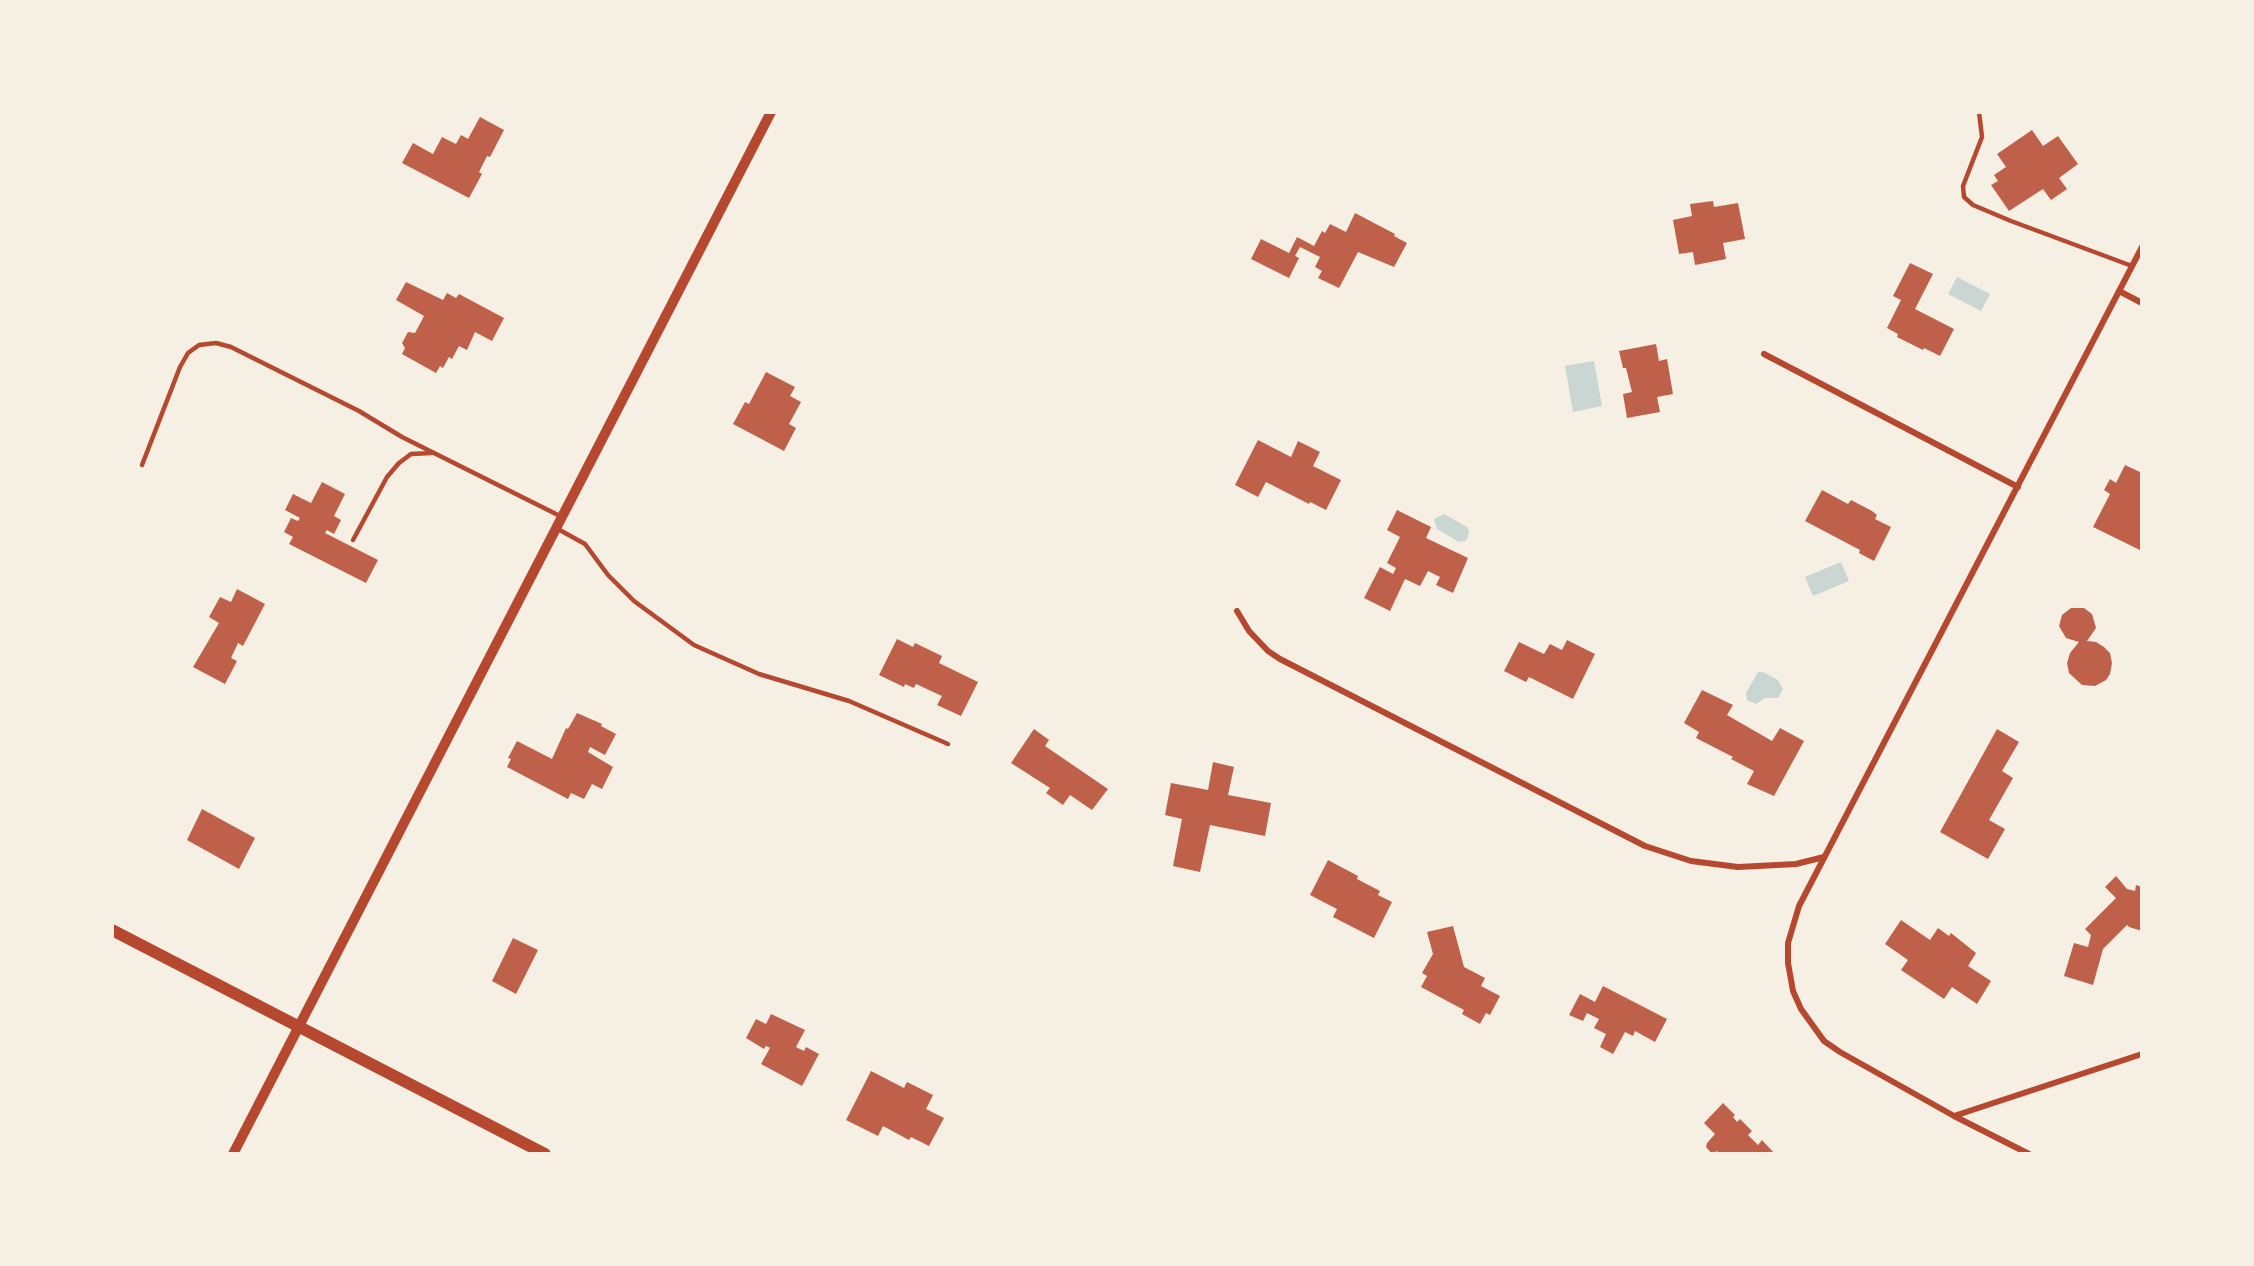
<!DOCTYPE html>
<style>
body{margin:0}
#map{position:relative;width:2254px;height:1266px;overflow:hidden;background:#f6efe4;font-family:"PT Sans",sans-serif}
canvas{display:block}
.frame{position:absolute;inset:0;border:114px solid #f6efe4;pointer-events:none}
</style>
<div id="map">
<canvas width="2254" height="1266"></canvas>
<div class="frame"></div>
</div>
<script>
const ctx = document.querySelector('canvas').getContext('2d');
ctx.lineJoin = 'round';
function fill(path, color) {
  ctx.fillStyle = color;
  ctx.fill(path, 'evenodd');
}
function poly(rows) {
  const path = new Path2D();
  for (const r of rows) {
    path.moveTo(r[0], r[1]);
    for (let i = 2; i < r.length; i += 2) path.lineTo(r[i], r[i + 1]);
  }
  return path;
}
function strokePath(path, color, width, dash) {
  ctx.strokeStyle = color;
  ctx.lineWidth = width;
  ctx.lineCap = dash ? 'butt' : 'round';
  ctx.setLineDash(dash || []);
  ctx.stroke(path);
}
fill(poly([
 [1957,277,1990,294,1981,311,1948,294],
 [1594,361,1602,406,1573,412,1565,366],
 [1444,514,1467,527,1469,531,1468,537,1465,541,1459,542,1437,529,1434,519],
 [1841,562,1849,581,1813,596,1805,577],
 [1758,672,1763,672,1778,680,1783,689,1778,698,1765,698,1756,704,1747,700,1746,693]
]), '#c9d6d2');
fill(poly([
 [480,117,504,130,490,157,487,156,479,172,482,174,469,198,402,163,413,143,433,154,442,137,456,144,461,135,468,139],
 [2032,130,2043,146,2058,136,2078,164,2059,178,2067,189,2051,200,2043,189,2009,211,1991,185,1998,181,1994,175,2006,167,1997,154],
 [1713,201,1714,207,1738,203,1745,239,1723,243,1726,259,1695,265,1693,252,1679,254,1673,220,1692,216,1690,204],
 [1355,213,1395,234,1394,236,1407,243,1394,267,1358,252,1339,288,1318,278,1322,271,1315,267,1320,257,1300,247,1295,256,1299,258,1289,278,1251,259,1261,239,1289,253,1297,237,1314,246,1322,231,1325,233,1330,224,1346,232],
 [1910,263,1933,274,1915,309,1954,329,1940,356,1924,348,1923,350,1897,337,1898,334,1887,328,1901,300,1893,296],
 [406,282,443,300,447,293,456,298,459,294,504,318,492,341,475,332,467,350,459,346,452,359,449,357,443,368,440,366,436,373,402,354,405,348,402,343,408,332,415,333,424,316,396,300],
 [1656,344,1659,361,1667,359,1673,394,1657,397,1660,412,1627,418,1623,394,1632,392,1626,368,1623,368,1619,351],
 [766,372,795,387,790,396,801,402,789,424,796,428,784,451,733,424,745,402,749,404],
 [1258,440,1291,457,1298,441,1320,452,1313,466,1341,480,1326,510,1310,502,1309,504,1266,482,1258,497,1235,485],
 [2125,465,2142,473,2142,551,2093,527,2110,494,2104,490,2110,479,2116,483],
 [322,482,345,494,334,516,341,520,334,534,327,530,325,533,378,560,366,583,289,544,293,537,284,532,291,518,298,521,300,518,285,510,293,494,311,503],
 [1822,490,1848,504,1851,500,1872,511,1877,515,1875,519,1891,527,1874,561,1859,553,1860,550,1805,521],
 [1397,510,1431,527,1426,538,1468,558,1453,593,1436,585,1440,577,1428,571,1420,586,1405,579,1390,611,1364,598,1380,567,1393,574,1396,568,1387,563,1400,537,1387,530],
 [237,589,265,604,243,646,238,643,231,658,237,661,225,684,193,667,219,623,209,617,220,597,231,602],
 [2071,608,2084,608,2092,614,2096,628,2087,641,2096,642,2104,647,2110,653,2112,663,2110,674,2106,680,2095,686,2082,685,2069,673,2067,663,2070,653,2079,642,2066,638,2059,626,2062,615],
 [897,639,913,647,915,643,942,656,939,663,978,682,961,716,937,705,942,696,916,684,914,688,905,684,904,687,879,675],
 [1567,640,1595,654,1573,699,1529,677,1526,682,1504,671,1519,642,1544,654,1550,644,1562,650],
 [1702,690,1733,705,1727,715,1772,741,1780,728,1804,741,1774,796,1747,784,1754,771,1731,759,1733,757,1696,738,1699,732,1684,723],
 [577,713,602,724,601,726,616,734,605,755,590,747,588,752,613,767,602,789,592,784,584,799,571,793,568,799,507,767,511,759,508,758,517,741,552,759,566,728,568,729],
 [1034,729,1049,740,1045,746,1108,789,1092,810,1070,795,1063,805,1046,793,1050,788,1011,763],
 [1997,729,2019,742,2002,771,2013,778,1989,820,2005,829,1988,859,1940,832],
 [1213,762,1234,767,1228,795,1271,803,1265,836,1210,825,1200,872,1173,866,1182,819,1165,815,1171,783,1208,790],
 [202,809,255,838,239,869,187,840],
 [1328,860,1358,876,1357,879,1380,891,1378,895,1392,902,1374,938,1333,917,1337,909,1310,895],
 [2116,876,2127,889,2135,891,2136,885,2142,887,2142,931,2129,927,2127,925,2103,949,2093,985,2064,976,2074,943,2088,947,2091,935,2085,929,2116,898,2105,887],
 [1901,920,1930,940,1938,928,1949,936,1951,933,1976,953,1968,966,1991,981,1977,1004,1952,987,1944,999,1901,970,1908,960,1885,944],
 [1453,926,1464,967,1485,978,1481,986,1500,996,1490,1015,1486,1013,1480,1024,1462,1014,1464,1010,1421,987,1427,976,1422,973,1433,954,1427,932],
 [513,938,538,950,516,994,492,981],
 [1603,986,1667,1019,1655,1042,1635,1031,1633,1036,1625,1032,1613,1054,1600,1047,1606,1034,1594,1028,1599,1019,1587,1013,1583,1021,1569,1015,1580,994,1595,1002],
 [771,1014,805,1030,796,1047,804,1051,806,1047,819,1054,802,1086,761,1064,770,1048,766,1046,764,1049,746,1038,756,1019,766,1024],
 [871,1071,904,1088,907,1082,933,1095,926,1109,944,1118,929,1146,911,1137,909,1140,883,1126,878,1136,846,1120],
 [1723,1103,1735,1115,1733,1117,1737,1122,1740,1119,1752,1131,1748,1135,1758,1145,1762,1140,1775,1154,1719,1154,1717,1151,1712,1154,1706,1147,1707,1143,1715,1134,1704,1123]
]), '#bf614a');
strokePath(poly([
 [1979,112,1982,137,1963,186,1964,197,1973,205,2011,221,2132,266],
 [142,465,180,367,188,353,199,345,216,343,231,347,359,411,402,437,562,517],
 [556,528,585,544,608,575,634,601,694,645,759,674,849,701,948,744],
 [353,540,387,477,399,463,411,454,431,453]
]), '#b5482f', 4.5);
strokePath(poly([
 [2119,291,2142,303],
 [1764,354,2018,487],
 [1237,611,1249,631,1268,651,1280,659,1645,846,1691,861,1738,867,1796,864,1824,857],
 [1954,1116,2142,1054],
 [2029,1154,1954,1116,1840,1052,1824,1041,1801,1009,1793,991,1788,963,1788,943,1799,906,2142,247]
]), '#b5482f', 6);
strokePath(poly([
 [233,1154,771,112]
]), '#b5482f', 10);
strokePath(poly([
 [112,930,545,1154]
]), '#b5482f', 12);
</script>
